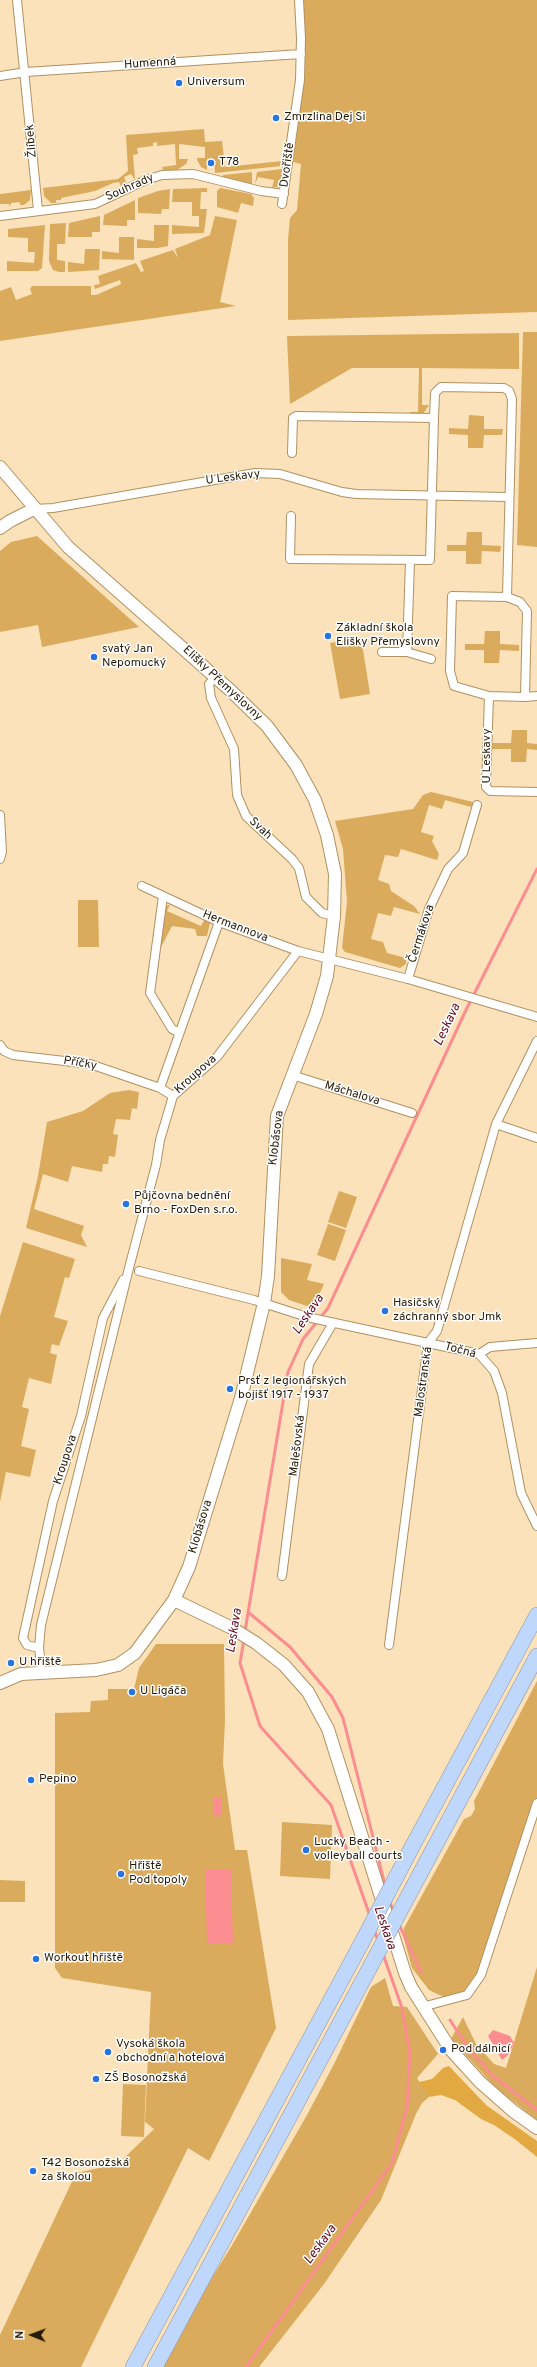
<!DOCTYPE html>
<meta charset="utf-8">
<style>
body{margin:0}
#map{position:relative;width:537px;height:2367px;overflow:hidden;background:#fce2ba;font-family:Overpass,sans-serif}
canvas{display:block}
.north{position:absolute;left:12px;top:2315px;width:40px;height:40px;-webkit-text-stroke:3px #fff;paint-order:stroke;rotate:271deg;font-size:11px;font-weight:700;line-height:16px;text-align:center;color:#271b07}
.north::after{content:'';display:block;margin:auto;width:14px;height:18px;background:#271b07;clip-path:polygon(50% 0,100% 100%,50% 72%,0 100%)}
</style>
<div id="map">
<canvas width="537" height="2367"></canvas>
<div class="north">N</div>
</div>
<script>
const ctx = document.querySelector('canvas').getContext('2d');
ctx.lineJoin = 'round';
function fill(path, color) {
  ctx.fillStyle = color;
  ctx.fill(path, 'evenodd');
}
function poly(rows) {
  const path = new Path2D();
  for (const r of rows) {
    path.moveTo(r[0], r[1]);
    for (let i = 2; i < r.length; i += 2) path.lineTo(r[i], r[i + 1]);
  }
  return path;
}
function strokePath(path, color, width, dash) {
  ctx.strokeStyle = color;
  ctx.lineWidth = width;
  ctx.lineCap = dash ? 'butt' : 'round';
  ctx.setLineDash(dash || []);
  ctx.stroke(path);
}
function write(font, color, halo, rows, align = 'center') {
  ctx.font = font + ' Overpass,sans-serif';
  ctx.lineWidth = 3;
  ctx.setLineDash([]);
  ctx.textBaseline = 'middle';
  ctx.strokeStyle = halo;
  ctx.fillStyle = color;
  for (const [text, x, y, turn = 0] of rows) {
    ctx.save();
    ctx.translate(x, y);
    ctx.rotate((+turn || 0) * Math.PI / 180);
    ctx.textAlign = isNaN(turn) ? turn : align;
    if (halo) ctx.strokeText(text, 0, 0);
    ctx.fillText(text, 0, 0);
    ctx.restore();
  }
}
fill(poly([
 [302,0,537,0,537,312,288,320,288,239,290,218,297,210,301,164,293,162,303,87,305,56],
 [204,129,205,142,222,141,225,167,282,161,281,166,215,173,214,159,207,159,207,170,201,167,197,160,197,158,205,158,205,147,179,144,179,159,188,159,186,164,177,170,163,171,162,167,176,165,175,144,157,146,157,142,153,143,153,146,137,148,138,154,133,155,135,180,131,174,124,177,127,184,121,186,119,182,113,183,95,191,61,198,61,200,56,200,56,203,51,203,44,196,43,188,118,179,128,171,126,135],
 [282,169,281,183,279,187,272,188,274,180,258,177,255,184,257,172],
 [252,172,252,184,223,178,223,175],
 [207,188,207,192,201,192,200,209,207,209,204,233,172,234,172,225,199,227,199,216,192,216,192,202,172,202,173,189],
 [220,188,251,194,254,198,253,206,241,203,238,213,217,207,217,191],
 [170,189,169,209,162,209,161,214,138,213,138,198,158,191],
 [31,190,30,200,24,205,20,205,20,202,11,203,10,207,9,204,0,204,0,194],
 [135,200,135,220,127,220,127,226,103,225,104,215],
 [100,216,100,232,92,232,92,237,68,237,69,223],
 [215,216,237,220,220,302,236,306,0,341,0,291,11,287,16,300,32,294,30,289,32,286,91,286,91,295,96,295,121,284,120,280,95,289,94,285,100,284,98,276,136,263,141,272,144,271,140,261,173,250,178,258,175,249,210,235],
 [66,223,65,244,57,244,57,260,65,261,65,272,59,272,53,270,49,261,50,224],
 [45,225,42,268,38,271,7,271,7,261,34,263,35,252,28,252,28,238,8,237,8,229],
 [154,225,169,225,168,246,158,248,137,248,137,239,154,241],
 [119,237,134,237,134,260,102,259,102,251,119,253],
 [85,249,100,249,99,270,68,272,68,262,84,264],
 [523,332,537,332,537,547,517,545],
 [519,333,519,369,422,368,422,405,429,405,423,414,410,414,410,412,418,412,419,368,352,368,290,404,287,336],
 [469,415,484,416,484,429,503,429,502,435,484,435,483,448,468,448,468,435,449,434,449,428,468,429],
 [467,532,482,532,482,545,501,546,500,552,482,551,481,564,466,564,466,551,447,551,447,545,466,545],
 [37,536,139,627,42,647,38,625,0,632,0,551,11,542],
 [485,631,500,631,500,644,519,645,519,651,500,650,499,663,484,663,484,650,465,650,465,644,484,644],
 [361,637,370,694,340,699,330,643],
 [512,730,527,730,527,743,537,744,537,750,527,749,526,762,511,762,511,749,492,749,492,743,511,743],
 [431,792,473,802,471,807,445,800,442,809,429,805,421,832,434,836,432,841,439,854,437,860,401,849,398,857,385,855,378,880,389,884,391,891,414,906,420,914,394,907,391,916,378,913,371,939,383,942,387,953,406,958,406,964,400,968,345,952,342,948,347,902,343,849,335,821,413,809,423,795],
 [78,900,98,900,99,947,78,947],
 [170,905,167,911,201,926,204,920,210,923,207,936,197,936,195,929,172,926,159,951,165,906],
 [129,1090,139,1092,137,1109,132,1108,130,1120,116,1119,113,1134,118,1135,115,1157,109,1156,108,1164,103,1164,102,1172,72,1166,68,1182,43,1174,34,1209,84,1226,81,1235,87,1247,26,1228,38,1176,47,1122,83,1111,110,1093],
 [339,1191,357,1197,346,1228,328,1222],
 [328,1224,346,1230,335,1261,317,1255],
 [23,1242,75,1259,69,1278,65,1277,54,1317,68,1321,59,1346,52,1344,50,1353,57,1355,51,1384,29,1378,22,1407,29,1409,21,1446,36,1450,30,1477,6,1472,0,1502,0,1316],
 [281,1258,312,1264,307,1280,324,1284,313,1308,289,1300,281,1292],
 [156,1644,224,1644,225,1720,223,1764,235,1850,247,1850,276,2028,209,2161,188,2148,81,2367,0,2367,0,2335,76,2173,118,2164,154,2129,145,2122,151,1992,62,1978,55,1968,55,1713,90,1712,91,1701,108,1700,108,1689,134,1689,139,1668],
 [537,1681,537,1803,481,1975,467,1995,450,2000,429,1990,412,1968,404,1939,404,1928,464,1819,471,1816,475,1809,474,1801],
 [282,1822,332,1825,330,1879,280,1876],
 [0,1880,25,1881,25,1902,0,1902],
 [537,1967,537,2120,496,2088,451,2039,463,2017,476,2044,494,2064,506,2068],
 [385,1978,393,2006,407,2007,438,2054,417,2078,429,2097,422,2103,416,2114,381,2200,324,2284,259,2367,156,2367,231,2247,307,2115,335,2062,371,1987],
 [123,2084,146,2085,144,2137,121,2136]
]), '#daab5c');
fill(poly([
 [449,2066,486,2105,537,2141,537,2157,516,2140,494,2125,481,2119,455,2100,441,2095,429,2097,419,2082,432,2079,443,2068]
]), '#e2a943');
fill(poly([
 [213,1798,222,1798,222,1816,213,1816],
 [205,1870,231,1870,233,1943,207,1944],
 [493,2030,510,2036,514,2043,509,2054,502,2060,488,2036]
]), '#fb8d91');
strokePath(poly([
 [248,1612,290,1647,332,1697,343,1718,385,1885],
 [245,1631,288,1372,303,1339,328,1308,465,1012,537,869],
 [244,1639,240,1663,260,1726,331,1805,370,1916],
 [390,1902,394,1914],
 [399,1924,421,1972],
 [374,1929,378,1941],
 [450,2020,469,2049,492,2075,537,2110],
 [246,2367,392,2163,407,2107,410,2054,402,2008,383,1954]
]), '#fb8d91', 3);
const street = poly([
 [17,0,38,210],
 [0,76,26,72,301,54],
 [282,204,300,80,301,38,299,0],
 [0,216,95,204,146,180,162,175,193,174,261,191,284,194],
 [434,418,435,393,441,387,504,388,509,391,512,399,507,597,520,602,527,611,525,697,537,696],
 [34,509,53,508,255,473,280,474,342,492,356,494,508,497],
 [291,516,290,559,430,560,434,418,296,416,293,418,292,453],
 [507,597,452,596,450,671,454,686,489,696,525,697],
 [382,652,407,652,410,561],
 [407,652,431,659],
 [215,677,209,684,211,698,234,749,237,795,246,816,292,859,299,868,306,897,322,913,334,916],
 [489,696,486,787,490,791,537,792],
 [0,815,2,852,0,859],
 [142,886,219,922,298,951,408,979,537,1017],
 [163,896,150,993,172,1029,178,1032],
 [408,979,429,909,448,869,463,853,477,805],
 [0,1045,4,1051,13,1055,90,1064,160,1088,173,1096],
 [292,1075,412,1113],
 [160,1088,219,922],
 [496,1124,537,1138],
 [139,1271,254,1300,307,1317,479,1354,494,1371,502,1393,521,1493,537,1526],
 [479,1354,490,1347,537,1343],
 [282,1576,309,1364,333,1323],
 [389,1645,428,1343,437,1331,496,1124,537,1041],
 [39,1648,27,1645,23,1638,53,1501,81,1416,103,1318,123,1280],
 [42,1672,39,1648,41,1625,129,1268,156,1165,160,1140,173,1096,217,1057,298,951],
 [422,2007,467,1995,481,1975,537,1803]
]);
const secondary = poly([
 [0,467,68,547,230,690,267,726,296,765,315,800,327,835,335,874,334,916,327,976,316,1014,277,1116,268,1276,264,1303,241,1398,189,1567,174,1600,135,1653,118,1665,96,1670,21,1674,0,1683],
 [0,528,10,521,34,509],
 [174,1600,232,1628,256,1643,284,1665,308,1692,328,1729,405,1973,411,1987,451,2050,480,2082,513,2111,537,2128]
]);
const highway = poly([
 [412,1847,537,1615],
 [421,1872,537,1656],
 [133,2367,361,1944],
 [155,2367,369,1969]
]);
strokePath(street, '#b09161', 10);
strokePath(secondary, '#b09161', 14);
strokePath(highway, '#8995a6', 16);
strokePath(street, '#fff', 8);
strokePath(secondary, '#fff', 12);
strokePath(highway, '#bed7fb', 15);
const highwayBridge = poly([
 [361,1944,412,1847],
 [369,1969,421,1872]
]);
strokePath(highwayBridge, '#8995a6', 16, []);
strokePath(highwayBridge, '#bed7fb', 15);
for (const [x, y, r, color] of [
 [179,83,4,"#2873df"],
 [276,118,4,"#2873df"],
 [211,163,4,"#2873df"],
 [328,636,4,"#2873df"],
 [94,657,4,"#2873df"],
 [126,1204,4,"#2873df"],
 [385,1311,4,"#2873df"],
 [230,1389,4,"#2873df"],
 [11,1663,4,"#2873df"],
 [132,1692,4,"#2873df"],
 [31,1780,4,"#2873df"],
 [306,1850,4,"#2873df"],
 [121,1874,4,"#2873df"],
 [36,1959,4,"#2873df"],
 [443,2050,4,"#2873df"],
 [108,2052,4,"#2873df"],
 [96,2079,4,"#2873df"],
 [33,2171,4,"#2873df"]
]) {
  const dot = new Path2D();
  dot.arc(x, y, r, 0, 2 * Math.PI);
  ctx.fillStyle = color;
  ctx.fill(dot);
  strokePath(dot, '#fff', 1.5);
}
write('12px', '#271b07', '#fff', [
 ["Humenná",150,64,-4],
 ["Žlíbek",32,141,-95],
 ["Dvořiště",288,165,-82],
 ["Souhrady",130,188,-24],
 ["U Leskavy",233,478,-7],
 ["Elišky Přemyslovny",222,684,43],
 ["U Leskavy",488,756,-90],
 ["Svah",260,829,42],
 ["Hermannova",235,927,21],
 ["Čermákova",422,934,-72],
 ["Příčky",80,1064,10],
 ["Kroupova",196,1075,-42],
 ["Máchalova",352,1094,17],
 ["Klobásova",277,1138,-83],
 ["Točná",460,1351,15],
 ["Malostranská",424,1382,-82],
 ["Malešovská",298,1446,-83],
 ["Kroupova",66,1460,-72],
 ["Klobásova",201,1527,-73]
]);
write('12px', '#271b07', '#fff', [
 ["Universum",187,83],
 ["Zmrzlina Dej Si",284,118],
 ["T78",219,163],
 ["Základní škola",336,629],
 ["Elišky Přemyslovny",336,643],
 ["svatý Jan",102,650],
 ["Nepomucký",102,664],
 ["Půjčovna bednění",134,1197],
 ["Brno - FoxDen s.r.o.",134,1211],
 ["Hasičský",393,1304],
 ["záchranný sbor Jmk",393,1318],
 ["Prsť z legionářských",238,1382],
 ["bojišť 1917 - 1937",238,1396],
 ["U hřiště",19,1663],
 ["U Ligáča",140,1692],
 ["Pepino",39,1780],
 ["Lucky Beach -",314,1843],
 ["volleyball courts",314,1857],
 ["Hřiště",129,1867],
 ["Pod topoly",129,1881],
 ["Workout hřiště",44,1959],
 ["Vysoká škola",116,2045],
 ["obchodní a hotelová",116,2059],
 ["Pod dálnicí",451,2050],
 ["ZŠ Bosonožská",104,2079],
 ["T42 Bosonožská",41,2164],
 ["za školou",41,2178]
], 'left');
write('italic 13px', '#620a1a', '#fff', [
 ["Leskava",448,1025,-65],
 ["Leskava",309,1315,-56],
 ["Leskava",235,1631,-81],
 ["Leskava",384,1928,71],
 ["Leskava",321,2245,-54]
]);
</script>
